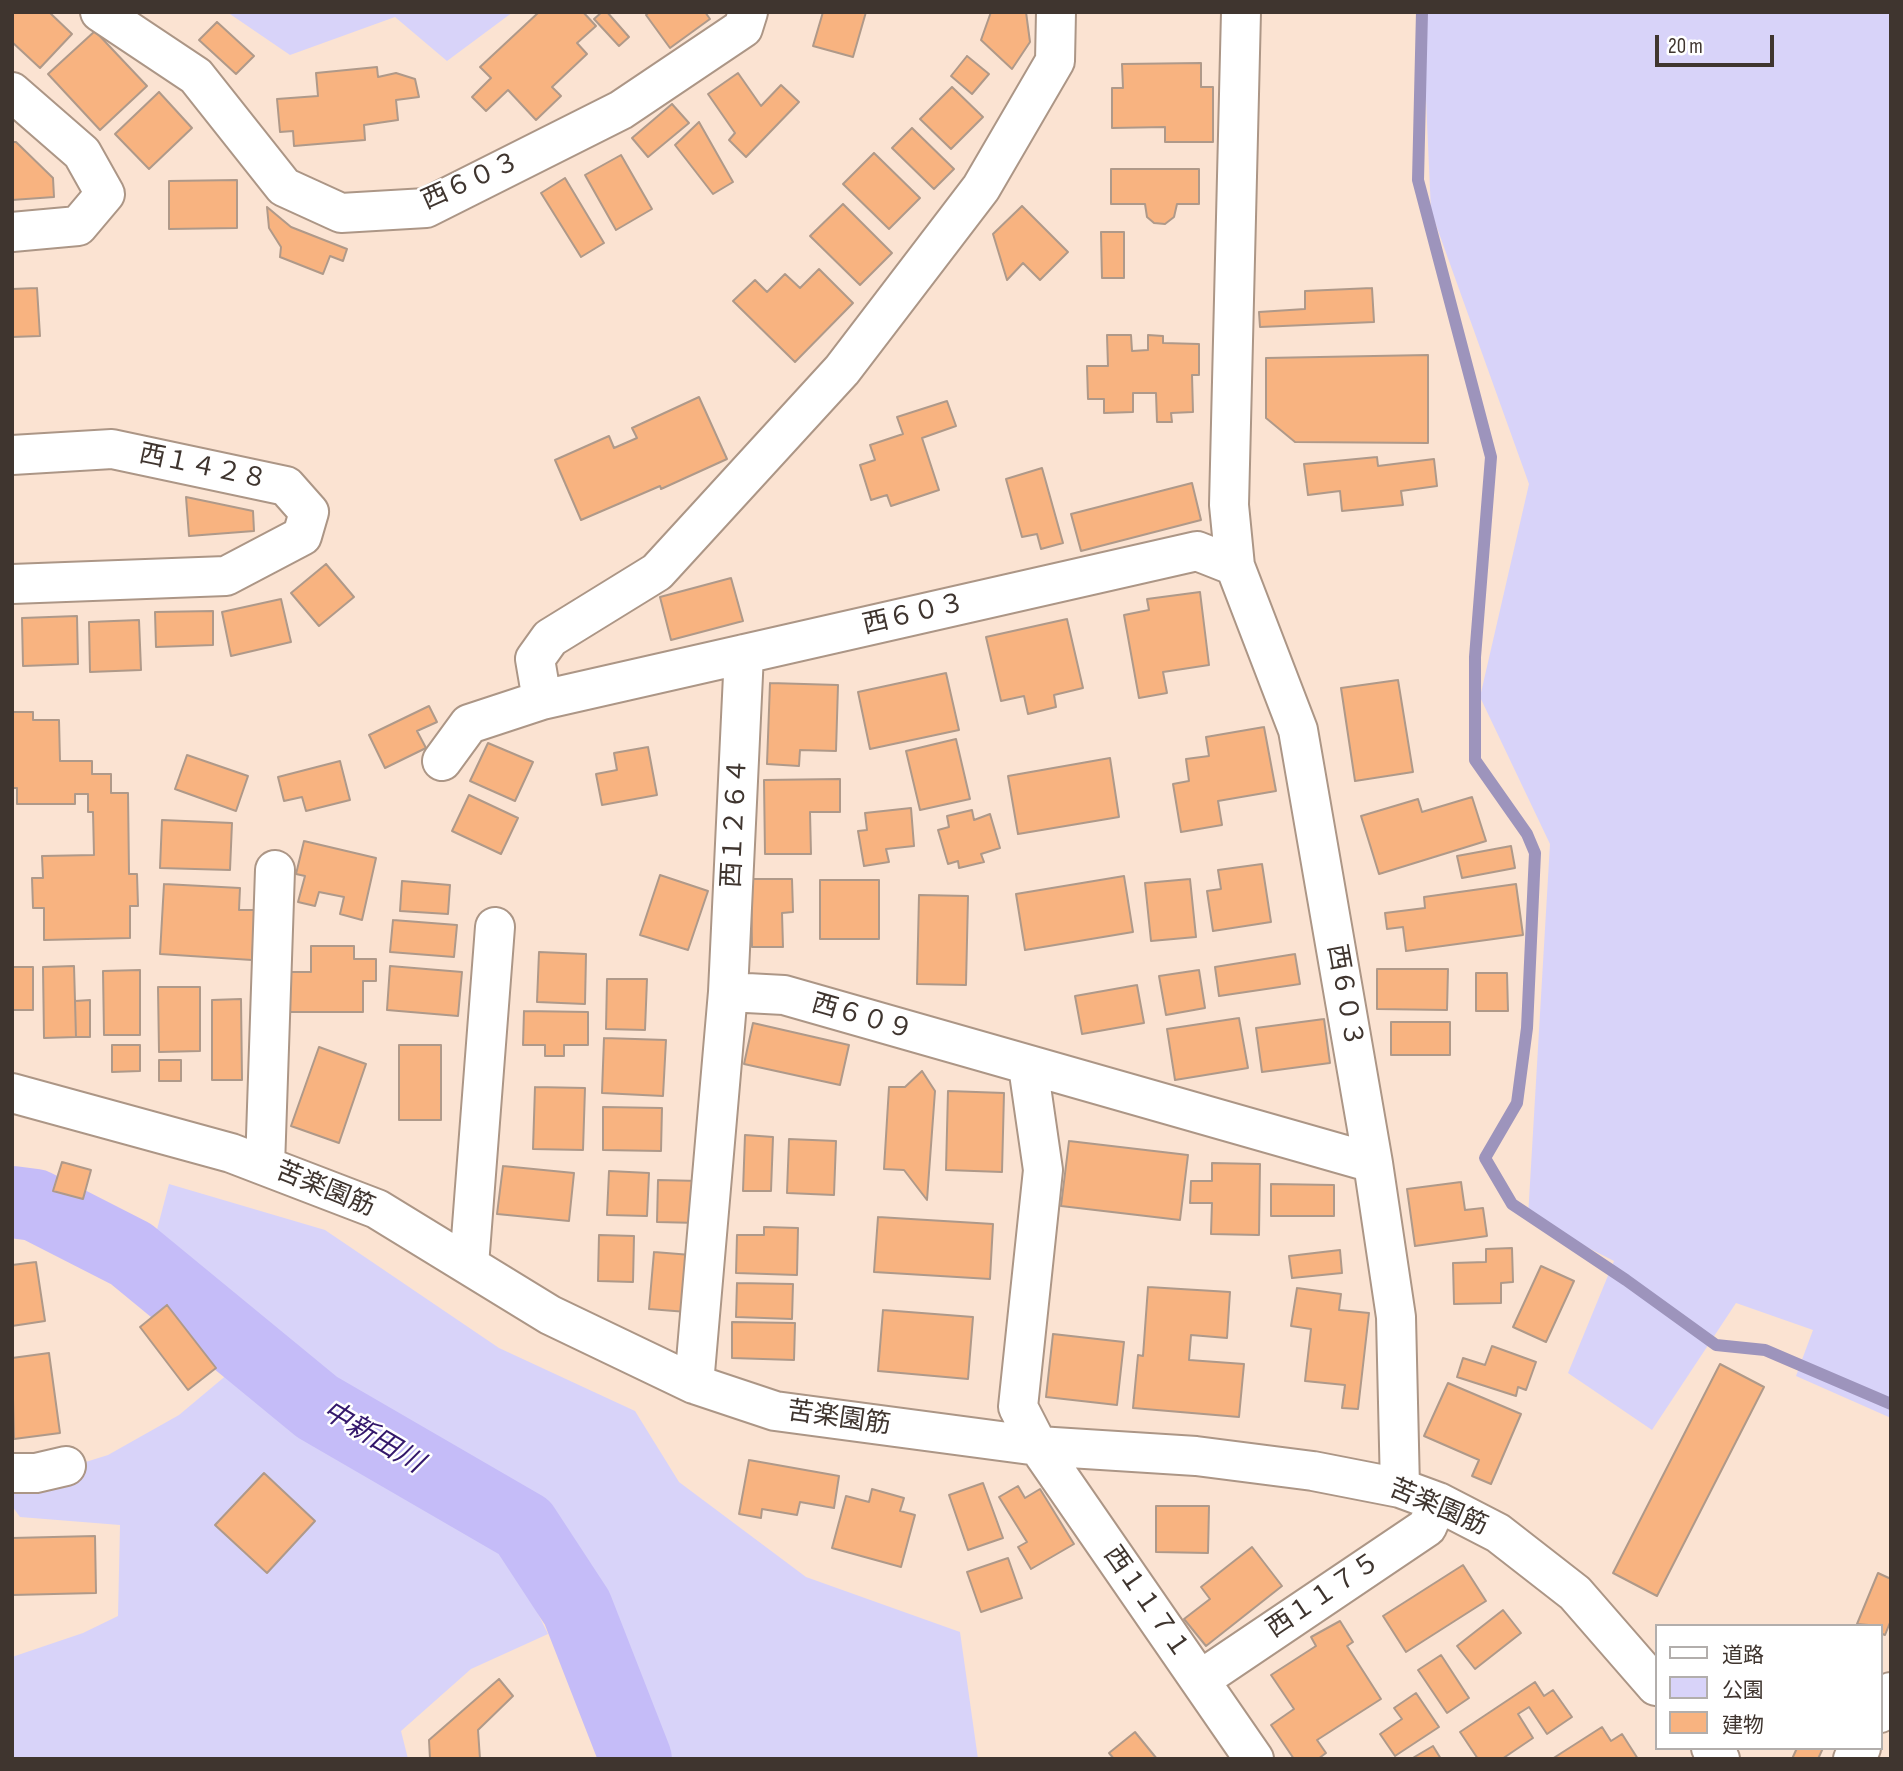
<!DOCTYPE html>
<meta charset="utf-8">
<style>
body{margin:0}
#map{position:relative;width:1903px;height:1771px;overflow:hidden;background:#fbe3d2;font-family:"Sofia Sans Condensed","Noto Sans JP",sans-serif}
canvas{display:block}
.frame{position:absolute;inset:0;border:14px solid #3f352f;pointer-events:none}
.legend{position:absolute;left:1655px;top:1624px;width:228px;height:126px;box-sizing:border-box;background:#fff;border:2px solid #b2aeac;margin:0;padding:9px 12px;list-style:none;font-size:21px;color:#3f352f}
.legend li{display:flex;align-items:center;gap:14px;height:35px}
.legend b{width:35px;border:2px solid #b2aeac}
.scale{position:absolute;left:1655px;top:35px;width:119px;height:32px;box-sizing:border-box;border:4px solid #3f352f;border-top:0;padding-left:9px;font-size:21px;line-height:24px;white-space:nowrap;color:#3f352f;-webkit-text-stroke:5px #fff;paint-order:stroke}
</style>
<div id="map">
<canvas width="1903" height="1771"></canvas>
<div class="frame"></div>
<ul class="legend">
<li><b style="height:9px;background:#fff"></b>道路</li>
<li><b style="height:19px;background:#d8d3f9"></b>公園</li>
<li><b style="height:19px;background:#f8b380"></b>建物</li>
</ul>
<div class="scale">20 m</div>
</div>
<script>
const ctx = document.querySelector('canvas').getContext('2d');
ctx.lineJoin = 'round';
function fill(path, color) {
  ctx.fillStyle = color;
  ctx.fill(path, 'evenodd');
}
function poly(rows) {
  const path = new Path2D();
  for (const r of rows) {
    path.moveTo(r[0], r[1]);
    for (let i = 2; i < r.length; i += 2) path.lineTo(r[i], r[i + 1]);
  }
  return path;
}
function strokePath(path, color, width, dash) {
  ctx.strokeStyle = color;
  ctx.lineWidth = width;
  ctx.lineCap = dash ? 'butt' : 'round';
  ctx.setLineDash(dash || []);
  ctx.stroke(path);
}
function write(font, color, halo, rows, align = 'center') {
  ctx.font = font + ' "Sofia Sans Condensed","Noto Sans JP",sans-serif';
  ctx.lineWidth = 5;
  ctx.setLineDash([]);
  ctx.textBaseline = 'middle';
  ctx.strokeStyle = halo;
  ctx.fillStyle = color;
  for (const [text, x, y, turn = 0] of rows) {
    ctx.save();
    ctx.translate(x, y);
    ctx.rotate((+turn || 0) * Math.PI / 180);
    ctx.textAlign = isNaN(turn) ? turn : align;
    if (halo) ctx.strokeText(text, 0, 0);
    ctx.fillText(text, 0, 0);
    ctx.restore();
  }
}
fill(poly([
 [227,12,513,12,447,61,395,17,290,55],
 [1422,12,1891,12,1891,1418,1796,1376,1813,1330,1736,1303,1652,1430,1568,1373,1614,1261,1528,1217,1550,844,1480,697,1529,484,1431,211],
 [169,1184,325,1230,499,1348,635,1411,679,1482,806,1577,960,1632,978,1759,653,1759,656,1743,555,1556,515,1567,548,1634,471,1669,401,1731,408,1759,12,1759,12,1657,83,1633,118,1616,120,1525,20,1517,12,1506,12,1485,108,1455,179,1415,247,1358,154,1241]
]), '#d8d3f9');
strokePath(poly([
 [1422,12,1418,180,1491,457,1475,657,1475,760,1527,834,1535,853,1527,1028,1517,1103,1485,1158,1512,1204,1626,1280,1716,1345,1765,1350,1891,1404]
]), '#9d94bc', 12);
strokePath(poly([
 [12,1202,35,1205,131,1254,317,1407,524,1527,577,1608,636,1759]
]), '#c5bcf8', 72);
const building = poly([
 [12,12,49,12,72,34,40,68,12,42,12,12],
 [539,12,583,12,596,26,577,43,587,54,552,87,561,96,536,120,508,90,486,111,472,97,491,78,480,67,539,12],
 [602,12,607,12,629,37,619,46,594,19,602,12],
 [649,12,705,12,710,19,670,48,646,15,649,12],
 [823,12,866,12,853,57,813,46,823,12],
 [991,12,1026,12,1030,42,1012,69,981,40,991,12],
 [217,22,254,56,236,74,199,40,217,22],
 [95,31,147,86,100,130,48,74,95,31],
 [967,56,989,74,972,94,951,76,967,56],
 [1201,63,1201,87,1213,87,1213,142,1165,142,1165,127,1112,128,1112,88,1123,88,1122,64,1201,63],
 [377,67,378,77,396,73,415,79,419,97,396,100,398,120,364,125,365,140,294,146,293,131,280,132,277,99,318,96,316,73,377,67],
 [738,73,761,106,781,85,799,102,746,157,729,140,735,133,708,94,738,73],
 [952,87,983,117,951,149,920,119,952,87],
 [159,92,192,128,149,169,115,134,159,92],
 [672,104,689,123,648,157,632,138,672,104],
 [699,122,733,182,713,194,675,145,699,122],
 [912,128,954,169,934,189,892,148,912,128],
 [12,142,16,142,53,178,54,197,12,200,12,142],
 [874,153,920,198,889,229,843,184,874,153],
 [621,155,652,209,616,230,585,175,621,155],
 [1111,169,1199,169,1199,204,1177,204,1174,217,1165,224,1154,223,1147,217,1145,204,1111,204,1111,169],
 [565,178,604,243,581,257,541,193,565,178],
 [237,180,237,228,169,229,169,181,237,180],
 [843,204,892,253,860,285,810,236,843,204],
 [1022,206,1068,252,1040,280,1023,263,1007,280,993,234,1022,206],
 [267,207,291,227,347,249,343,261,330,256,323,274,280,257,281,247,269,228,267,207],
 [1101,232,1124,232,1124,278,1102,278,1101,232],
 [819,269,853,303,795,362,733,301,755,280,767,292,785,274,800,288,819,269],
 [37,288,40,336,12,337,12,289,37,288],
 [1372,288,1374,322,1260,327,1259,312,1305,309,1305,291,1372,288],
 [1107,335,1131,335,1132,351,1148,350,1148,335,1163,336,1163,343,1199,344,1199,375,1192,375,1193,412,1171,413,1172,422,1157,422,1156,393,1133,393,1133,412,1104,413,1104,399,1088,399,1087,366,1108,366,1107,335],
 [1428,355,1428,443,1295,442,1266,418,1266,358,1428,355],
 [699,397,727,459,661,489,660,486,581,520,555,460,609,436,614,448,637,438,632,428,699,397],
 [947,401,956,426,922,438,939,490,891,506,887,495,871,500,860,465,875,460,870,445,903,434,897,417,947,401],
 [1377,457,1378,466,1434,459,1437,486,1401,491,1403,505,1342,511,1340,491,1308,495,1304,464,1377,457],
 [1042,468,1063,543,1041,549,1037,534,1022,537,1006,479,1042,468],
 [1192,483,1201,520,1081,551,1071,514,1192,483],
 [186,497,253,511,254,531,189,536,186,497],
 [326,564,354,597,319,626,291,593,326,564],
 [731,578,743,621,671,640,660,597,731,578],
 [1200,592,1209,665,1163,672,1167,693,1139,698,1124,615,1149,610,1147,599,1200,592],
 [281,599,291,642,231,656,222,612,281,599],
 [213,611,213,645,156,647,155,612,213,611],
 [77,616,78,664,23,666,22,618,77,616],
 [1067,619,1083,688,1054,695,1056,707,1028,714,1024,696,1001,701,986,637,1067,619],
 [139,620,141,670,90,672,89,622,139,620],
 [946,673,959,730,870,749,858,692,946,673],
 [1398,680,1413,772,1355,781,1341,688,1398,680],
 [770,683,838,685,836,751,800,750,799,766,767,764,770,683],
 [429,706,437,722,417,731,426,748,385,768,369,735,429,706],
 [12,712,33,712,33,720,59,720,60,761,92,761,92,774,111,774,111,793,128,793,129,874,137,874,138,906,130,906,130,938,44,940,44,908,33,908,32,878,43,878,42,856,94,855,93,812,88,812,88,794,75,794,75,804,17,804,17,788,12,788,12,712],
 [1264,727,1276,791,1218,801,1222,825,1181,832,1173,784,1189,781,1186,759,1209,756,1206,737,1264,727],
 [956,739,970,799,920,810,906,751,956,739],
 [488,743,533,762,515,801,470,781,488,743],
 [648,747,657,795,602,805,596,774,617,770,614,753,648,747],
 [187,755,248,776,236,811,175,789,187,755],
 [1110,758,1119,817,1018,834,1008,776,1110,758],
 [340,761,350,800,306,811,302,797,284,801,278,777,340,761],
 [840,779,840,812,810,812,811,854,765,854,764,780,840,779],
 [469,795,518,818,501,854,452,831,469,795],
 [1472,797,1486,841,1379,874,1361,816,1418,799,1422,812,1472,797],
 [911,808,914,846,886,849,889,862,864,866,858,831,867,830,865,813,911,808],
 [972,810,974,820,990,814,1000,848,981,854,984,862,959,868,958,861,948,864,938,830,949,827,947,816,972,810],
 [162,820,232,823,230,870,160,868,162,820],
 [304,841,376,858,362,920,340,914,344,897,319,892,315,906,298,902,305,876,296,874,304,841],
 [1511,846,1515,868,1462,878,1457,856,1511,846],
 [1262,864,1271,922,1213,931,1207,891,1221,889,1218,870,1262,864],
 [660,875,708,891,688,950,640,935,660,875],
 [1124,876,1133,932,1025,950,1016,894,1124,876],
 [751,879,792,879,793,912,782,913,783,947,752,947,751,879],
 [1190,879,1196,937,1151,941,1145,883,1190,879],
 [820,880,879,880,879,939,820,939,820,880],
 [402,881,450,885,448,914,400,911,402,881],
 [164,884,240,888,239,910,255,910,252,960,160,954,164,884],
 [1516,884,1523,935,1406,951,1403,927,1387,929,1385,913,1425,908,1424,897,1516,884],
 [919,895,968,896,966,985,917,984,919,895],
 [393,920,457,925,454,957,390,952,393,920],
 [311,946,354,946,354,959,376,959,376,981,363,981,363,1012,290,1012,289,972,311,972,311,946],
 [539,952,586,954,585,1004,537,1002,539,952],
 [1295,954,1300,984,1219,996,1215,967,1295,954],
 [74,966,76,1037,44,1038,43,967,74,966],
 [390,966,462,972,458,1016,387,1010,390,966],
 [12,967,33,967,33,1010,12,1010,12,967],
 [1377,969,1448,969,1447,1010,1377,1009,1377,969],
 [140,970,140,1035,104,1035,103,971,140,970],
 [1199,970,1205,1008,1166,1015,1159,976,1199,970],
 [1476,973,1507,973,1508,1011,1476,1011,1476,973],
 [607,979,647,979,645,1030,606,1029,607,979],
 [1137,985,1144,1023,1082,1034,1075,996,1137,985],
 [158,987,200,987,200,1051,159,1052,158,987],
 [241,999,242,1080,212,1080,212,1000,241,999],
 [90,1000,90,1037,76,1037,75,1001,90,1000],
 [524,1011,588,1012,588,1045,564,1045,564,1056,545,1056,545,1045,523,1045,524,1011],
 [1239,1018,1248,1068,1175,1080,1167,1029,1239,1018],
 [1324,1019,1330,1063,1262,1072,1256,1028,1324,1019],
 [1391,1022,1450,1022,1450,1055,1391,1055,1391,1022],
 [753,1023,849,1045,840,1085,744,1064,753,1023],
 [604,1038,666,1040,663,1096,602,1093,604,1038],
 [112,1045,140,1045,140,1071,112,1072,112,1045],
 [399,1045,441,1045,441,1120,399,1120,399,1045],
 [319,1047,366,1064,339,1143,291,1126,319,1047],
 [159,1060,181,1060,181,1081,159,1081,159,1060],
 [922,1071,935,1091,927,1200,904,1170,884,1169,889,1087,905,1087,922,1071],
 [535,1087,585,1088,583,1150,533,1149,535,1087],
 [948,1091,1004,1093,1002,1172,946,1170,948,1091],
 [603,1107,662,1108,661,1151,603,1150,603,1107],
 [745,1135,773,1137,771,1191,743,1191,745,1135],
 [789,1139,836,1141,834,1195,787,1193,789,1139],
 [1069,1141,1188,1155,1180,1220,1061,1206,1069,1141],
 [62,1162,91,1170,83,1199,53,1191,62,1162],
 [1212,1163,1260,1164,1259,1235,1211,1234,1212,1203,1190,1203,1191,1181,1212,1181,1212,1163],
 [503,1166,574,1173,569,1221,497,1214,503,1166],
 [609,1171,649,1173,647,1216,607,1215,609,1171],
 [658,1180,699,1181,698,1223,657,1222,658,1180],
 [1461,1182,1465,1210,1483,1208,1487,1236,1415,1246,1407,1189,1461,1182],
 [1271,1184,1334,1185,1334,1216,1271,1216,1271,1184],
 [878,1217,993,1224,990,1279,874,1272,878,1217],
 [764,1227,798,1228,797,1275,736,1273,737,1235,764,1235,764,1227],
 [599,1235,634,1236,633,1282,598,1281,599,1235],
 [1512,1248,1513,1282,1501,1283,1501,1303,1454,1304,1453,1263,1486,1262,1486,1249,1512,1248],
 [1340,1250,1342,1273,1292,1278,1289,1256,1340,1250],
 [654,1252,691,1255,687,1312,649,1309,654,1252],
 [36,1262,45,1321,12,1326,12,1265,36,1262],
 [1541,1266,1574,1281,1546,1342,1513,1327,1541,1266],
 [737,1283,793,1284,792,1319,736,1317,737,1283],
 [1148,1287,1230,1292,1227,1338,1191,1335,1189,1360,1244,1364,1239,1417,1133,1408,1138,1355,1143,1356,1148,1287],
 [1297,1288,1341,1294,1339,1310,1369,1313,1358,1409,1342,1408,1345,1385,1305,1381,1311,1329,1291,1326,1297,1288],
 [167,1305,216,1368,188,1390,140,1327,167,1305],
 [883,1310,973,1317,968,1379,878,1371,883,1310],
 [732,1322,795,1323,794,1360,732,1358,732,1322],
 [1053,1334,1124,1342,1117,1405,1046,1397,1053,1334],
 [1492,1346,1536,1362,1526,1390,1518,1387,1516,1396,1457,1377,1463,1358,1485,1365,1492,1346],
 [49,1353,60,1433,14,1439,12,1358,49,1353],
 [1720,1364,1764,1387,1657,1596,1613,1573,1720,1364],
 [1448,1383,1521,1414,1491,1484,1472,1476,1479,1460,1424,1436,1448,1383],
 [749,1460,839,1476,834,1508,800,1502,797,1515,762,1509,761,1518,739,1514,749,1460],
 [264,1473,315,1521,267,1573,215,1525,264,1473],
 [983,1483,1003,1538,968,1550,949,1495,983,1483],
 [1018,1486,1025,1498,1040,1489,1074,1544,1031,1569,1018,1547,1027,1542,999,1497,1018,1486],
 [872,1489,904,1498,900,1511,915,1515,901,1567,832,1548,846,1496,869,1502,872,1489],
 [1156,1506,1209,1506,1208,1553,1156,1552,1156,1506],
 [95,1536,96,1593,12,1595,12,1538,95,1536],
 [1252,1547,1282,1586,1206,1646,1184,1619,1210,1599,1201,1587,1252,1547],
 [1008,1558,1022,1598,981,1612,967,1572,1008,1558],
 [1463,1565,1486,1601,1406,1652,1383,1616,1463,1565],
 [1878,1573,1891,1579,1891,1620,1885,1635,1880,1633,1880,1626,1857,1624,1878,1573],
 [1503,1610,1521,1633,1475,1669,1457,1646,1503,1610],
 [1340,1621,1353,1642,1347,1646,1381,1699,1317,1740,1326,1753,1318,1759,1294,1759,1271,1725,1294,1709,1271,1675,1316,1646,1311,1637,1340,1621],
 [1441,1655,1469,1698,1447,1713,1418,1670,1441,1655],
 [499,1679,513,1696,478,1730,480,1759,430,1759,429,1740,499,1679],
 [1535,1682,1544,1696,1553,1690,1572,1717,1547,1734,1529,1707,1518,1714,1533,1738,1502,1759,1478,1759,1460,1732,1535,1682],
 [1416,1693,1439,1727,1395,1756,1380,1734,1402,1719,1394,1708,1416,1693],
 [1602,1727,1611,1741,1622,1734,1638,1759,1552,1759,1602,1727],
 [1135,1732,1157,1759,1114,1759,1109,1753,1135,1732],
 [1433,1746,1441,1759,1411,1759,1433,1746],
 [1797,1748,1823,1748,1818,1759,1792,1759,1797,1748]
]);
fill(building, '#f8b380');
strokePath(building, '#af9989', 2);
const minor = poly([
 [100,12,196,76,284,187,341,213,426,208,621,110,743,28,748,12],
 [1056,12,1055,61,981,188,842,370,657,572,550,638,535,659,542,700,1197,551,1235,566,1298,730,1373,1163,1396,1317,1400,1488],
 [12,92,82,153,105,194,78,226,12,232],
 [12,455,112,449,286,486,309,512,302,536,226,576,12,584],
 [1235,566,1229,505,1241,12],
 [442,761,469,724,542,700],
 [728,992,744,654],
 [1028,1066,1043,1170,1018,1407,1038,1446,1254,1759],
 [12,1093,231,1153,377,1209,550,1315,694,1384,775,1411,1038,1446,1196,1456,1313,1471,1400,1488,1438,1502,1498,1533,1575,1593,1656,1686],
 [265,1166,275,870],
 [469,1265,495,927],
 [694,1384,728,992,784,995,1373,1163],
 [12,1473,36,1473,66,1466],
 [1200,1680,1427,1527,1438,1502],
 [1880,1713,1891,1692],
 [1711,1748,1720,1759],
 [1853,1759,1861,1748]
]);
strokePath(minor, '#ac9686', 42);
strokePath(minor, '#fff', 38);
write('26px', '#3f352f', '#fff', [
 ["西６０３",471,182,-24],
 ["西１４２８",203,468,12],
 ["西６０３",914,615,-13],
 ["西１２６４",736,823,-87],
 ["西６０３",1344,996,80],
 ["西６０９",862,1018,16],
 ["苦楽園筋",325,1190,22],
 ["苦楽園筋",839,1419,8],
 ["苦楽園筋",1438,1508,23],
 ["西１１７５",1324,1596,-34],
 ["西１１７１",1146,1603,55]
]);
write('italic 28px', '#33176b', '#fff', [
 ["中新田川",372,1438,31]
]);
</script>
